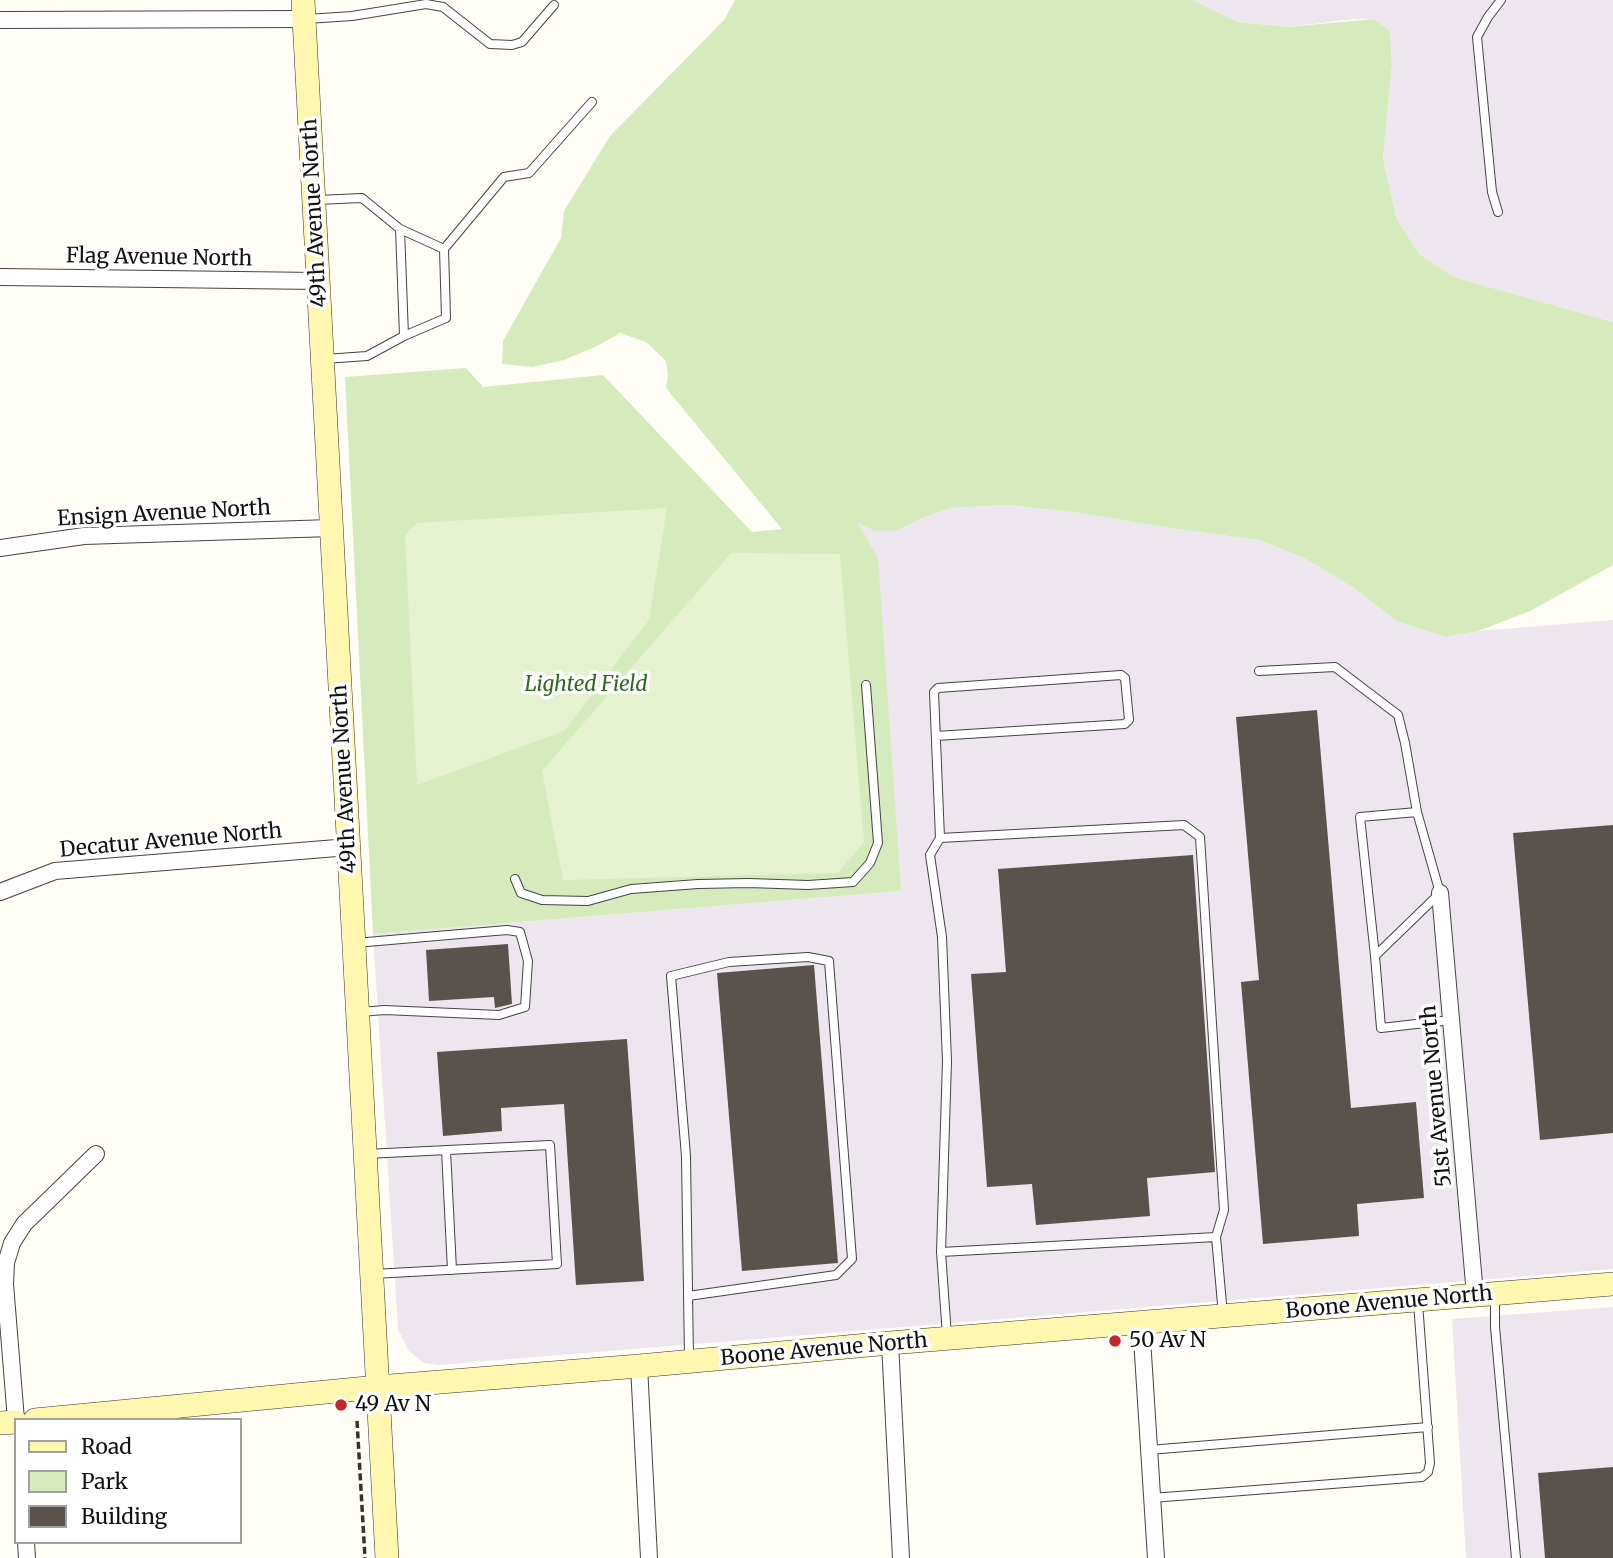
<!DOCTYPE html>
<style>
body{margin:0}
#map{position:relative;width:1613px;height:1558px;overflow:hidden;background:#fffdf5;font-family:Merriweather,serif}
canvas{display:block}
.legend{position:absolute;left:14px;top:1418px;width:228px;height:126px;box-sizing:border-box;background:#fff;border:2px solid #a0a0a0;margin:0;padding:9px 12px;list-style:none;font-size:21px;color:#111}
.legend li{display:flex;align-items:center;gap:14px;height:35px}
.legend b{width:35px;border:2px solid #a0a0a0}
</style>
<div id="map">
<canvas width="1613" height="1558"></canvas>
<ul class="legend">
<li><b style="height:9px;background:#fff6b0"></b>Road</li>
<li><b style="height:19px;background:#d5ebbd"></b>Park</li>
<li><b style="height:19px;background:#5a524d"></b>Building</li>
</ul>
</div>
<script>
const ctx = document.querySelector('canvas').getContext('2d');
ctx.lineJoin = 'round';
function fill(path, color) {
  ctx.fillStyle = color;
  ctx.fill(path, 'evenodd');
}
function poly(rows) {
  const path = new Path2D();
  for (const r of rows) {
    path.moveTo(r[0], r[1]);
    for (let i = 2; i < r.length; i += 2) path.lineTo(r[i], r[i + 1]);
  }
  return path;
}
function strokePath(path, color, width, dash) {
  ctx.strokeStyle = color;
  ctx.lineWidth = width;
  ctx.lineCap = dash ? 'butt' : 'round';
  ctx.setLineDash(dash || []);
  ctx.stroke(path);
}
function write(font, color, halo, rows, align = 'center') {
  ctx.font = font + ' Merriweather,serif';
  ctx.lineWidth = 7;
  ctx.setLineDash([]);
  ctx.textBaseline = 'middle';
  ctx.strokeStyle = halo;
  ctx.fillStyle = color;
  for (const [text, x, y, turn = 0] of rows) {
    ctx.save();
    ctx.translate(x, y);
    ctx.rotate((+turn || 0) * Math.PI / 180);
    ctx.textAlign = isNaN(turn) ? turn : align;
    if (halo) ctx.strokeText(text, 0, 0);
    ctx.fillText(text, 0, 0);
    ctx.restore();
  }
}
fill(poly([
 [1193,0,1613,0,1613,322,1454,277,1419,254,1396,217,1383,157,1392,64,1390,32,1374,19,1354,19,1288,27,1238,22],
 [1007,505,1080,513,1169,528,1259,540,1304,558,1354,588,1398,622,1446,637,1478,631,1613,620,1613,1269,438,1365,424,1363,409,1351,398,1329,373,934,901,891,856,521,899,530,920,519,951,508],
 [1613,1307,1613,1558,1466,1558,1452,1319]
]), '#eee6ef');
fill(poly([
 [735,0,1193,0,1238,22,1288,27,1374,19,1390,31,1392,64,1383,158,1396,217,1419,254,1454,277,1613,322,1613,565,1530,611,1478,631,1446,637,1398,622,1354,588,1304,558,1259,540,1169,528,1080,513,1007,505,951,508,920,519,899,530,875,531,857,522,878,558,901,891,373,934,345,377,466,368,483,387,603,375,752,532,782,529,666,388,668,376,666,361,646,342,620,333,597,346,564,360,532,367,502,364,503,341,561,238,564,211,610,136,724,20]
]), '#d5ebbd');
fill(poly([
 [667,508,649,620,564,731,417,785,405,535,417,523],
 [731,553,840,554,864,842,838,873,563,880,542,771]
]), '#e6f2cf');
fill(poly([
 [1317,710,1351,1108,1416,1102,1424,1198,1357,1204,1359,1236,1263,1244,1241,982,1259,980,1236,717],
 [1613,825,1613,1133,1540,1140,1513,833],
 [1193,855,1215,1172,1147,1178,1150,1216,1036,1225,1032,1184,987,1187,971,974,1006,972,998,869],
 [508,944,512,1004,495,1008,494,997,429,1001,426,950],
 [814,965,838,1263,742,1271,717,973],
 [627,1039,644,1281,576,1285,564,1104,501,1108,502,1131,443,1136,437,1052],
 [1613,1467,1613,1558,1545,1558,1538,1473]
]), '#5a524d');
const lane = poly([
 [307,19,352,16,426,4,443,7,490,44,512,45,522,42,554,5],
 [317,200,362,198,400,229,404,336,367,356,325,359],
 [1498,212,1492,192,1477,37,1488,17,1501,0],
 [400,229,444,249],
 [404,336,446,318,444,249,504,177,529,173,592,102],
 [1259,671,1335,667,1398,715,1405,743,1417,812],
 [936,736,1125,724,1129,720,1125,678,1121,675,938,688,934,692,940,838],
 [1417,812,1440,893,1375,956,1360,817,1417,812],
 [515,879,521,893,542,900,588,901,631,889,698,884,749,883,808,885,853,882,870,863,878,843,866,685],
 [355,943,507,930,520,932,528,961,525,1007,499,1015,384,1010,361,1012],
 [1375,956,1381,1028,1451,1020],
 [446,1150,452,1270],
 [366,1154,550,1145,557,1264,373,1274],
 [941,1252,947,1061,942,937,930,855,940,838,1184,825,1200,837,1224,1210,1216,1237],
 [688,1296,836,1275,852,1259,829,961,808,957,729,962,671,976,686,1156,689,1359],
 [1495,1297,1495,1327,1516,1558],
 [947,1336,941,1252,1216,1237,1223,1315],
 [1149,1450,1428,1427],
 [1152,1498,1422,1477,1428,1472,1430,1463,1418,1303]
]);
const street = poly([
 [0,20,304,19],
 [0,277,318,281],
 [0,548,84,536,331,528],
 [0,892,55,871,349,847],
 [1440,893,1475,1295],
 [1141,1323,1156,1558],
 [890,1343,901,1558],
 [639,1366,649,1558],
 [16,1420,5,1284,6,1263,12,1243,24,1224,96,1154],
 [26,1542,27,1558]
]);
const secondary = poly([
 [303,0,387,1558],
 [35,1420,378,1387,639,1366,890,1343,1613,1284],
 [0,1423,16,1422]
]);
strokePath(lane, '#444', 10);
strokePath(street, '#444', 18);
strokePath(secondary, '#333', 24);
strokePath(poly([
 [357,1421,365,1558]
]), '#333', 3.5, [7, 3.5]);
strokePath(lane, '#fff', 8);
strokePath(street, '#fff', 16);
strokePath(secondary, '#fff6b0', 23);
for (const [x, y, r, color] of [
 [1115,1341,7,"#c4262e"],
 [341,1405,7,"#c4262e"]
]) {
  const dot = new Path2D();
  dot.arc(x, y, r, 0, 2 * Math.PI);
  ctx.fillStyle = color;
  ctx.fill(dot);
  strokePath(dot, '#fff', 2.5);
}
write('21px', '#111', '#fff', [
 ["49th Avenue North",315,213,-93],
 ["Flag Avenue North",159,258,1],
 ["Ensign Avenue North",164,514,-3],
 ["49th Avenue North",345,779,-93],
 ["Decatur Avenue North",171,841,-5],
 ["51st Avenue North",1437,1096,-95],
 ["Boone Avenue North",1389,1303,-5],
 ["Boone Avenue North",824,1350,-5]
]);
write('italic 21px', '#2f6b1f', '#fff', [
 ["Lighted Field",586,685]
]);
write('21px', '#111', '#fff', [
 ["50 Av N",1129,1341],
 ["49 Av N",355,1405]
], 'left');
</script>
